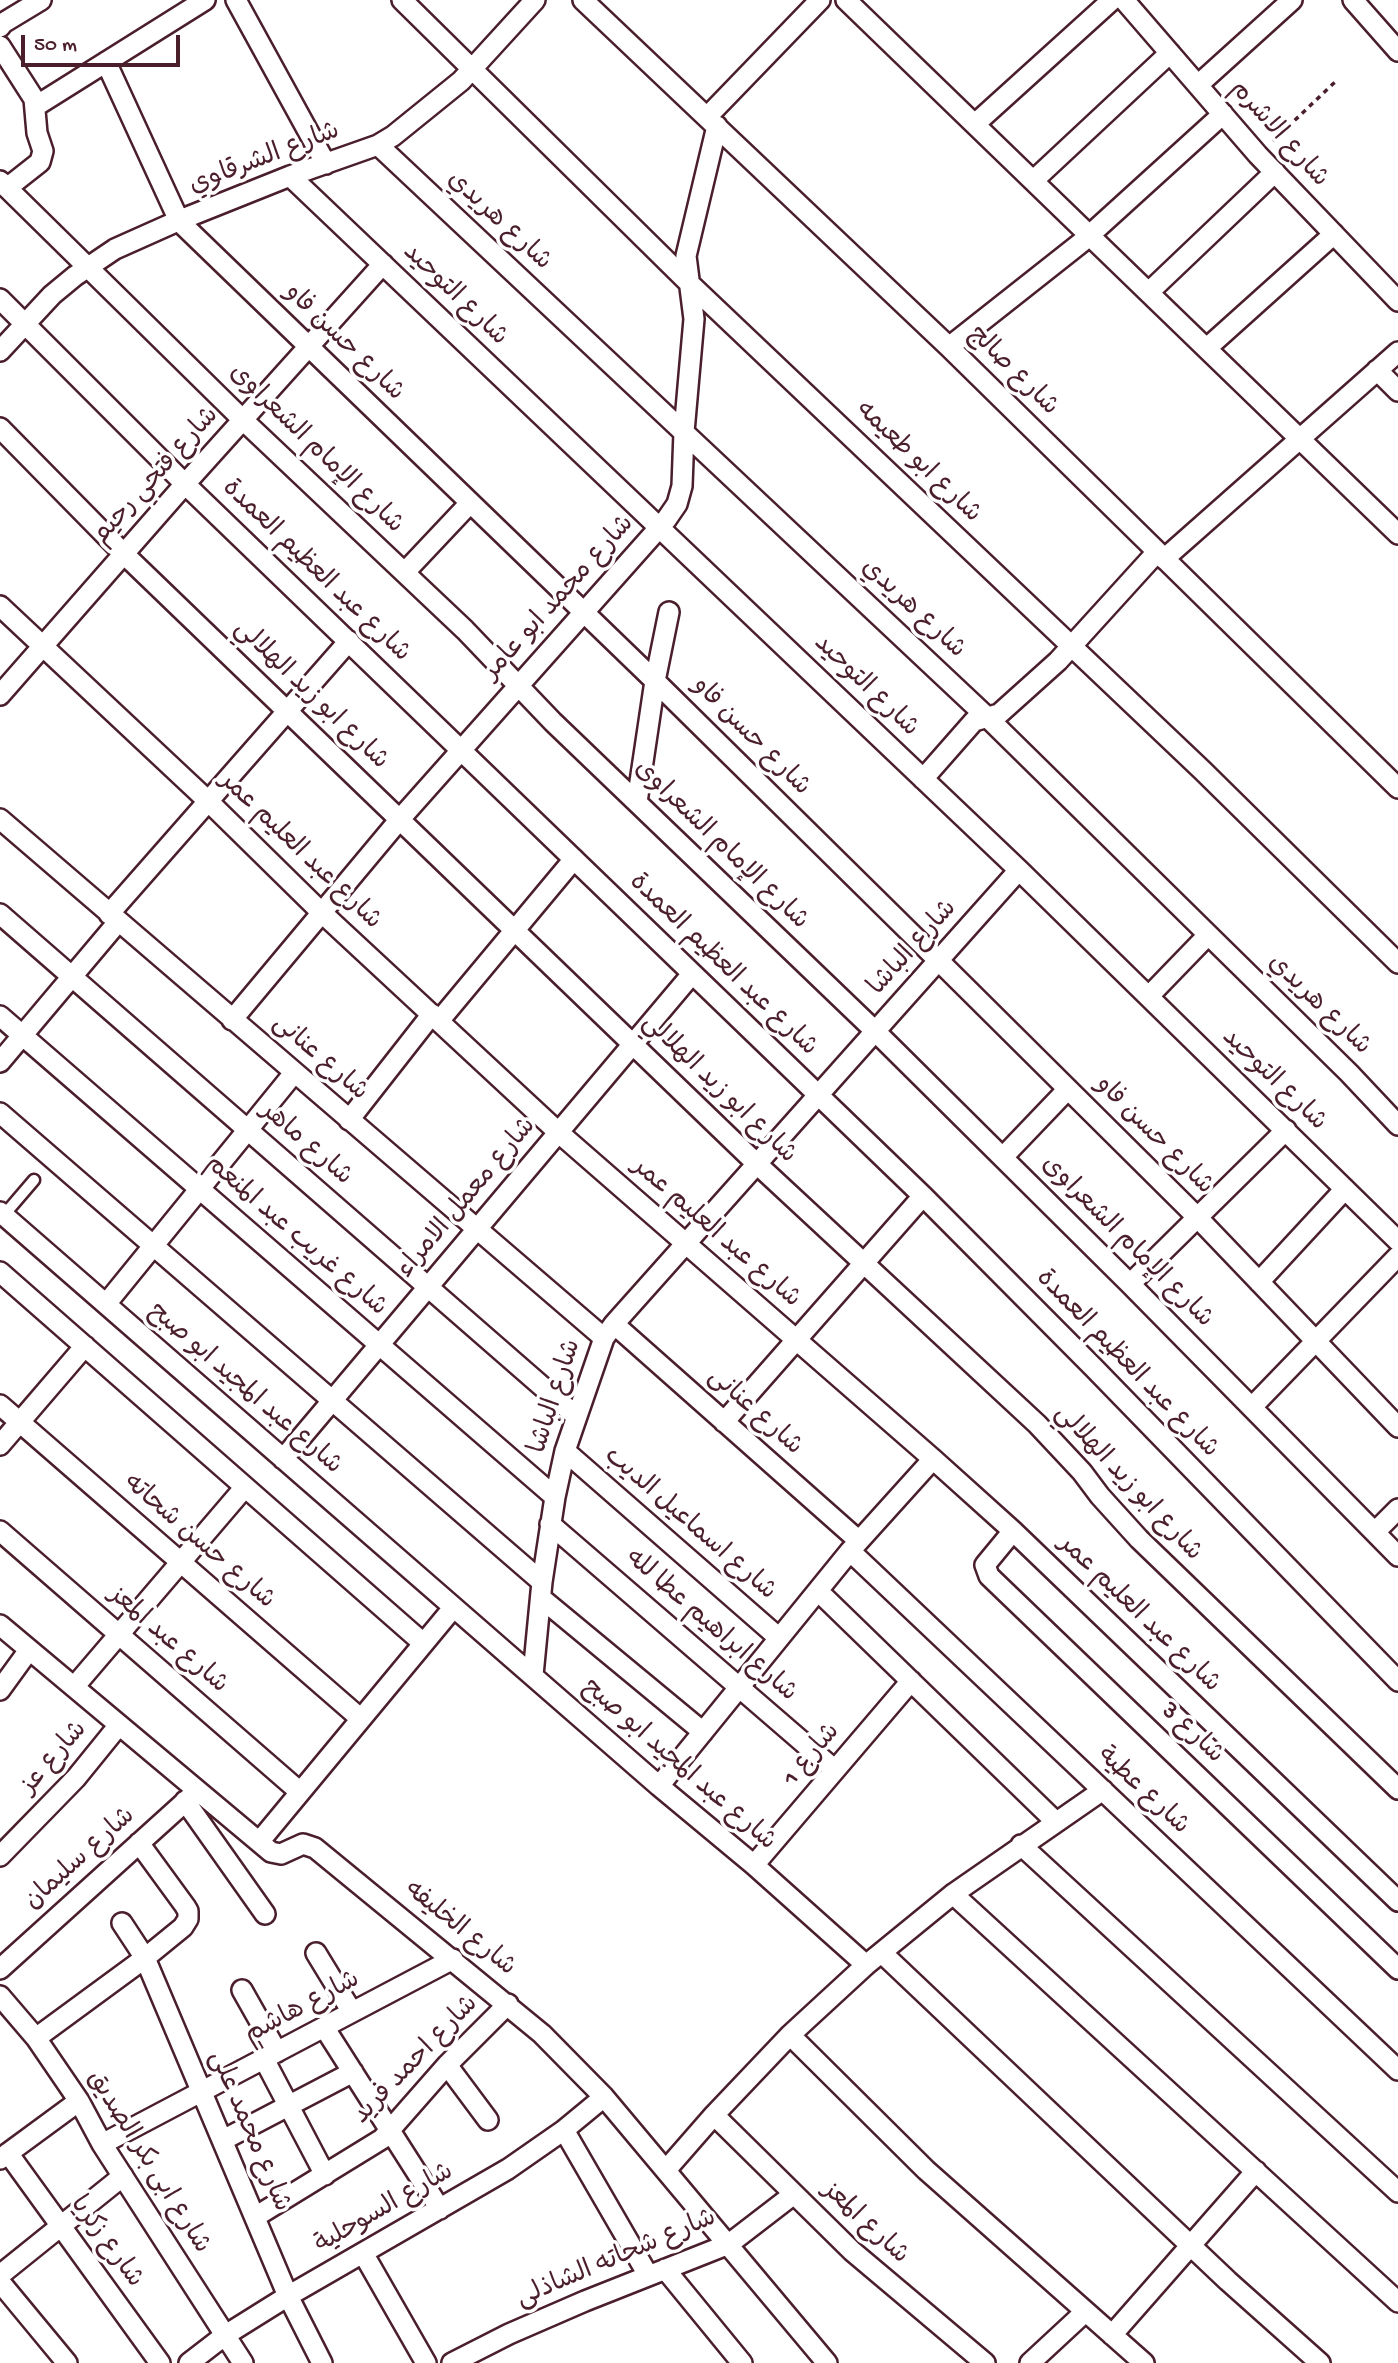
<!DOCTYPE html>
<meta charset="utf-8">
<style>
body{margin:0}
#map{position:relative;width:1398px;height:2363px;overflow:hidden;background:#fff;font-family:"Gochi Hand",sans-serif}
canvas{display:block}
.scale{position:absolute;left:21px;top:35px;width:159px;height:32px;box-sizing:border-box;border:4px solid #4a1f2b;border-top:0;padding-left:9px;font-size:21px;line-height:24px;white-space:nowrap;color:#4a1f2b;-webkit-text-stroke:5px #fff;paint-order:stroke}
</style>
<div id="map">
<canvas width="1398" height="2363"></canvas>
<div class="scale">50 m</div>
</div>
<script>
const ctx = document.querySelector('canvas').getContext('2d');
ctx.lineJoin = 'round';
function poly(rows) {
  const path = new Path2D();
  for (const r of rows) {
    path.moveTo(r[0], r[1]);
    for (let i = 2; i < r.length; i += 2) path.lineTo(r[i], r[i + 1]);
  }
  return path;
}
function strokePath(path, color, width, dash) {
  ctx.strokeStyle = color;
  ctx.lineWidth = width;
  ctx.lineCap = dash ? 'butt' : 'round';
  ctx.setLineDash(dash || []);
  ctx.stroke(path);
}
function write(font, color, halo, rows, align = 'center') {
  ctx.font = font + ' "Gochi Hand","Playpen Sans Arabic",sans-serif';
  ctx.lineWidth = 7;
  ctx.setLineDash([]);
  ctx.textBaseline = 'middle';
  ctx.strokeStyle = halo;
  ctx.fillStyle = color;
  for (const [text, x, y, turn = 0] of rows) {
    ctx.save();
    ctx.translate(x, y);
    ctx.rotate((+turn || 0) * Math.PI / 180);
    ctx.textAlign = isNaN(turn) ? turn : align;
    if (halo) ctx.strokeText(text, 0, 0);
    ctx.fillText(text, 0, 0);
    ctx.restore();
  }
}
const service = poly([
 [4,1215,34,1180]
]);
const minor = poly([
 [236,0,326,164],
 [402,0,689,283,1202,770,1398,963],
 [583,0,949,347,1398,788],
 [846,0,1398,534],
 [1124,0,1258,155,1398,301],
 [1353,0,1398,51],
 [0,27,3,23,41,0],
 [0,46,34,99,37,133,43,151,40,162,7,188],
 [106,62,175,212,183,225,655,681,939,961,1197,1217,1398,1427],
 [1198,85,1292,0],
 [36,106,205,0],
 [707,117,820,0],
 [975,124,1112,0],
 [378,145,988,718,1349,1073,1398,1125],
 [290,176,1019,870,1398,1241],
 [1034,180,1170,53],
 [0,181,243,420,465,630,553,722,875,1031,1130,1284,1398,1556],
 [1149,292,1275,172],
 [0,299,185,484,923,1196,1094,1368,1398,1681],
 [949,347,1082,242,1223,114],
 [1207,348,1334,234],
 [0,351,52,295,75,276,115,249,180,220,290,176,378,145,393,136,461,81,535,0],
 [1377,370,1398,391],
 [0,428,124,554,757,1164,1037,1424,1082,1472,1100,1496,1139,1539,1398,1789],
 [1164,559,1398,352],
 [405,572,470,503],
 [0,606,208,801,320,911,558,1132,933,1459,1013,1531,1398,1901],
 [0,695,185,484,383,264],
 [923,779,974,721,999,714,1058,661,1157,552],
 [637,802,655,681,669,612],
 [0,819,604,1338],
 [0,914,576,1416],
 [109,914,349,641],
 [1149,996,1208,935],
 [0,1016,555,1497],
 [232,1020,400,819,666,520,677,504,682,486,684,432,694,319,686,256,717,126],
 [439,1021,574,859],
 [0,1062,118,922],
 [0,1113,542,1582],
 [349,1120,432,1014],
 [1003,1157,1068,1089],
 [0,1212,659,1786,754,1865,866,1965],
 [0,1272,423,1643],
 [1259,1282,1345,1189],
 [1130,1284,1286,1130],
 [106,1304,294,1073],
 [614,1324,859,1541],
 [0,1405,361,1719],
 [1252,1407,1398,1256],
 [724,1422,923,1196],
 [0,1445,85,1346],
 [565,1451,779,1638],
 [283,1459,692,974],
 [550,1524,835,1770],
 [0,1531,300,1792],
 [1013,1531,985,1565,989,1576,1398,1969],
 [1375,1532,1398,1509],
 [850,1551,1398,2070],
 [818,1591,1056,1822],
 [541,1598,703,1732],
 [0,1625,271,1852,281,1854,303,1844,315,1848,542,2034,604,2097,827,2363],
 [533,1675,542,1582,555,1497,565,1451,604,1338,614,1324,1019,870],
 [74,1687,245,1487],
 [0,1690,29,1650],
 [659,1786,850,1551,933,1459],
 [185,1801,265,1914],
 [259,1842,453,1608],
 [1021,1845,1398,2192],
 [0,1856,76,1778,119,1725],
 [754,1865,911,1681],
 [953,1894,1398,2302],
 [122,1923,145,1958,288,2296,322,2363],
 [316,1953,352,2012],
 [882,1953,1228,2281,1320,2363],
 [0,1969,197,1791],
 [242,1990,277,2052],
 [0,1996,36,2038,79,2101,102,2144,243,2363],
 [324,2027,440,2209],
 [790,2035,926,2170,1144,2363],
 [36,2038,145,1958,183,1927,188,1919,188,1911,185,1906,139,1843],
 [264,2059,325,2175],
 [447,2065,488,2120],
 [714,2115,852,2251,985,2363],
 [564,2130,648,2275],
 [223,2140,353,2072],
 [102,2144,453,1959],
 [8,2153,160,2363],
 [0,2159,79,2101],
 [666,2170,714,2115,790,2035,866,1965,953,1894,1103,1790],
 [255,2217,382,2139,447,2065,508,2004],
 [363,2253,426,2363],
 [665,2269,742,2363],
 [0,2275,123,2176],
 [0,2282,67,2363],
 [1112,2335,1256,2171],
 [189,2363,224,2336,288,2296,508,2169,564,2130,604,2097],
 [452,2363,509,2334,585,2301,729,2244,794,2194],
 [1030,2363,1085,2312]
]);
strokePath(service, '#4a1f2b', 15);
strokePath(minor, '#4a1f2b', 24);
strokePath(poly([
 [1273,141,1335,82]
]), '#4a1f2b', 3.5, [5, 5]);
strokePath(service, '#fff', 10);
strokePath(minor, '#fff', 19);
write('26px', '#4a1f2b', '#fff', [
 ["شارع الاشرم",1278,135,48],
 ["شارع الشرقاوي",265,160,-21],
 ["شارع هريدي",498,222,43],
 ["شارع التوحيد",454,296,44],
 ["شارع حسن فاو",343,344,44],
 ["شارع صالح",1012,372,45],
 ["شارع الإمام الشعراوى",315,450,44],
 ["شارع ابو طعيمه",917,463,44],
 ["شارع فتحي رحيم",157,477,-48],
 ["شارع عبد العظيم العمدة",315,572,44],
 ["شارع محمد ابو عامر",560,599,-48],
 ["شارع هريدي",912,610,43],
 ["شارع التوحيد",865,687,44],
 ["شارع ابو زيد الهلالي",310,696,44],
 ["شارع حسن فاو",750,738,45],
 ["شارع الإمام الشعراوى",720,846,44],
 ["شارع عبد العليم عمر",299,852,44],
 ["شارع الباشا",914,949,-48],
 ["شارع عبد العظيم العمدة",722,966,44],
 ["شارع هريدي",1318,1006,44],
 ["شارع عنانى",319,1059,41],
 ["شارع التوحيد",1273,1081,44],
 ["شارع ابو زيد الهلالي",718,1090,44],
 ["شارع حسن فاو",1153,1137,45],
 ["شارع ماهر",305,1145,41],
 ["شارع معمل الامراء",468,1199,-50],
 ["شارع عبد العليم عمر",715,1234,41],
 ["شارع غريب عبد المنعم",295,1237,41],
 ["شارع الإمام الشعراوى",1126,1243,45],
 ["شارع عبد العظيم العمدة",1126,1365,46],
 ["شارع عبد المجيد ابو صبح",244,1390,41],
 ["شارع الباشا",557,1397,-72],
 ["شارع عنانى",754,1413,42],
 ["شارع ابو زيد الهلالي",1127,1484,47],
 ["شارع اسماعيل الديب",689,1525,41],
 ["شارع حسن شحاته",198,1543,41],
 ["شارع عبد العليم عمر",1138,1615,44],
 ["شارع ابراهيم عطا لله",710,1627,41],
 ["شارع عبد المعز",167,1641,41],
 ["شارع 3",1191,1734,44],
 ["شارع 1",813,1756,-50],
 ["شارع عز",55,1759,-49],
 ["شارع عبد المجيد ابو صبح",678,1766,41],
 ["شارع عطية",1142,1792,43],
 ["شارع سليمان",81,1860,-42],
 ["شارع الخليفه",459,1930,39],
 ["شارع هاشم",303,2009,-28],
 ["شارع احمد فريد",417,2061,-46],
 ["شارع محمد على",248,2132,67],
 ["شارع ابى بكر الصديق",147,2163,58],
 ["شارع السوحلية",385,2210,-30],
 ["شارع المعز",864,2224,43],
 ["شارع زكريا",105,2243,54],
 ["شارع شحاته الشاذلى",617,2260,-23]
]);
</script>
